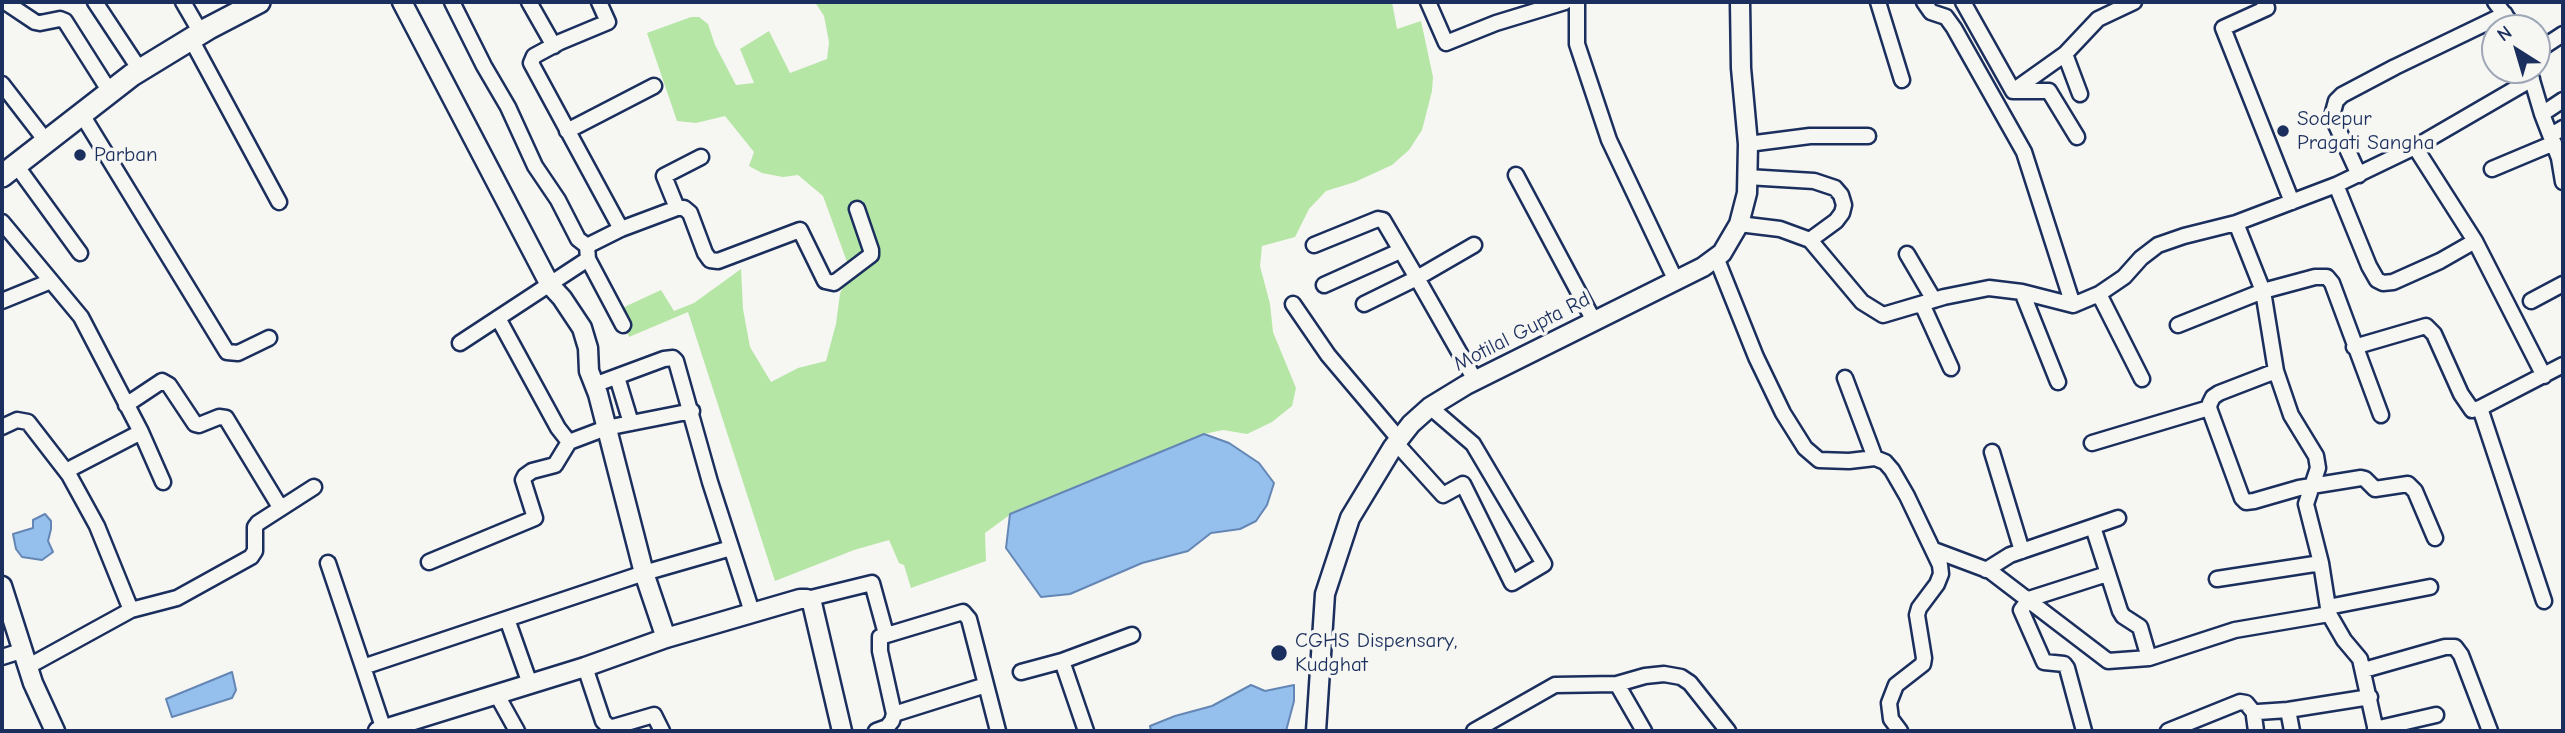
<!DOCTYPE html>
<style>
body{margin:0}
#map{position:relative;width:2565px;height:733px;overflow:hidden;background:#f6f6f2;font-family:"Comic Neue",sans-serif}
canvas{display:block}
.frame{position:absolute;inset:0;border:4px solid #1b2f5e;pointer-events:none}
.north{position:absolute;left:2481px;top:14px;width:70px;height:70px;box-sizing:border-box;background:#f6f6f2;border:2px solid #9ea6b7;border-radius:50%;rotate:323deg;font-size:19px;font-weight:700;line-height:28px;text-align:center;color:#1b2f5e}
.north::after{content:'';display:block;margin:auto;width:24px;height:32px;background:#1b2f5e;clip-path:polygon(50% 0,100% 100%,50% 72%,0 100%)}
</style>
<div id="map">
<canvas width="2565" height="733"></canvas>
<div class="frame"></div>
<div class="north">N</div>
</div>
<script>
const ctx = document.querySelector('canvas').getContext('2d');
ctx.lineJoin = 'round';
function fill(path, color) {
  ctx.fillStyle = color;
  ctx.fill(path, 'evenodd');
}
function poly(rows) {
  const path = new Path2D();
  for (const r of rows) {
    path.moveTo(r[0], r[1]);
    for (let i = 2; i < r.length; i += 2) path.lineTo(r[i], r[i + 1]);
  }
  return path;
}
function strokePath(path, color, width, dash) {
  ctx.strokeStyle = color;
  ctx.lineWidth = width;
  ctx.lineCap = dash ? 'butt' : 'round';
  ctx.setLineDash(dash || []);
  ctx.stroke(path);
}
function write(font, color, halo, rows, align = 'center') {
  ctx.font = font + ' "Comic Neue",sans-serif';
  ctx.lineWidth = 7;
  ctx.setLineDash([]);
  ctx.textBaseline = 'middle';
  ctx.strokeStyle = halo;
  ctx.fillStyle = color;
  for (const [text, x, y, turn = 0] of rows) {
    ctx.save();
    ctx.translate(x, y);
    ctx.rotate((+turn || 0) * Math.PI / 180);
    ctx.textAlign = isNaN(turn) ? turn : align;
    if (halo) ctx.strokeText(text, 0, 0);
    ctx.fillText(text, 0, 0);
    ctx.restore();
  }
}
fill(poly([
 [815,2,1392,2,1397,29,1421,21,1433,77,1432,91,1422,130,1409,150,1392,165,1355,182,1326,191,1309,209,1295,237,1262,246,1260,266,1270,304,1273,332,1296,388,1292,406,1272,422,1247,434,1223,430,1204,434,1015,511,985,533,986,561,911,588,904,565,899,563,889,540,854,550,775,581,688,312,629,337,620,309,661,290,674,311,694,303,741,269,743,309,750,347,771,382,798,368,826,361,836,324,840,294,850,270,823,196,798,175,783,177,762,173,749,166,754,152,725,116,696,123,677,121,647,33,691,17,699,17,708,24,715,45,736,85,754,83,740,49,769,31,790,73,827,59,829,42,824,16]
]), '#b6e6a6');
const water = poly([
 [1204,434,1229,443,1259,463,1274,483,1267,505,1256,521,1240,529,1211,533,1188,551,1142,563,1070,594,1041,597,1006,548,1010,514,1204,434],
 [45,514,51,521,51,529,48,541,53,552,42,560,22,557,16,549,13,534,33,528,33,520,45,514],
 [232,672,236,690,232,698,172,717,166,699,232,672],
 [1251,685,1265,691,1294,685,1294,701,1286,731,1151,731,1150,726,1175,716,1212,706,1251,685]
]);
fill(water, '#95c0ee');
strokePath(water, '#6486b4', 2);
const minor = poly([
 [5,2,35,22,40,23,60,19,65,21,110,92],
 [95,2,140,70],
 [183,2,201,33],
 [452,2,484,66,508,107,535,166,558,200,578,239,587,246,588,259,623,325],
 [529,2,554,46],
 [599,2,608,22,560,42,534,56,531,63,621,229],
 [1428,2,1446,43,1496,23,1565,2],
 [1577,2,1577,44,1609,140,1676,281],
 [1878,2,1902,80],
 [1924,2,1931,12,1946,17,1954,28,2024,152,2073,305],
 [1963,2,2013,91,2049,91,2077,137],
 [2264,2,2267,8,2223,28,2292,202],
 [2495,2,2515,28],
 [191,39,279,202],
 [2537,51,2563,34],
 [2065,54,2080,94],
 [2529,70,2542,114,2559,158,2563,182],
 [2,84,46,141],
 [2013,91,2065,54,2098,19,2134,2],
 [81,113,227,352,238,353,269,338],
 [2542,114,2563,100],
 [567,131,654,86],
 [2551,135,2563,128],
 [1748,144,1810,136,1868,136],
 [2415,147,2475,241,2544,376],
 [16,165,80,253],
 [2492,169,2554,143],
 [1516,175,1594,321],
 [2359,175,2332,116,2336,101,2342,95,2395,67,2505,14],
 [1747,177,1814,181,1835,188,1841,195,1844,205,1842,213,1836,221,1810,240],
 [2336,185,2369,266,2377,280,2383,283,2393,282,2440,261,2475,241],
 [677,208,664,176,701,157],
 [2,222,81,317,141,432,163,482],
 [2236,223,2263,291,2276,371,2291,415,2316,456,2318,468,2306,504,2321,563,2329,614,2344,640,2360,659,2376,731],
 [1739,224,1780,229,1810,240,1862,302,1883,315,1944,297,1989,288,2022,292,2073,305,2099,294,2124,277,2141,258,2158,245,2184,236,2236,223,2336,185,2415,147,2532,79],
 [1314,245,1378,219,1383,220,1417,278,1474,245],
 [587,246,621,229,677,208,684,208,690,213,705,253,710,260,718,261,800,230,825,281,834,283,871,255,871,250,857,209],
 [1907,254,1934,300],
 [1716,257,1756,357,1783,413,1805,448,1819,460,1849,461,1875,458,1885,462,1892,470,1907,496,1940,565,1941,574,1937,584,1919,608,1917,615,1924,658,1923,664,1896,685,1889,703,1891,719,1900,731],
 [1324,285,1400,251],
 [2022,292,2058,382],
 [2099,294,2142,379],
 [2,301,51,281],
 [2531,301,2563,284],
 [1293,304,1328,355,1399,439],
 [1364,304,1417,278,1475,380],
 [1922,304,1951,368],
 [498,318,558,428,569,442,606,428,692,411],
 [2178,325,2263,291,2315,277,2327,277,2332,283,2381,415],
 [460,343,588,259],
 [2354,347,2426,326,2434,334,2461,394,2472,410,2480,408,2563,365],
 [2276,371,2219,393,2213,397,2210,403,2209,408,2242,498,2246,502,2254,501,2299,488,2361,478,2365,479,2375,489,2408,484,2415,491,2435,538],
 [617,377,631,423],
 [1845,378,1875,458],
 [594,385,664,359,673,358,676,361,710,482,752,612],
 [126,405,162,381,169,385,195,424,199,425,219,417,226,418,280,507],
 [2480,408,2544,601],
 [2,427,17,420,28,422,69,475,97,526,131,610],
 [1396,443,1443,495,1463,484,1512,583,1544,564,1473,444,1430,407],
 [2092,443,2209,408],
 [1992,452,2022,551],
 [66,471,141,432],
 [2093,527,2120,611,2123,616,2140,627,2149,658],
 [1934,550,1990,571,2108,661,2149,658,2235,630,2329,614],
 [429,562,535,518,523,480,525,476,532,471,555,465,569,442],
 [328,563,363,667],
 [1986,570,2010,555,2118,518],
 [2217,579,2321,563],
 [807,599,872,583,886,634],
 [2328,607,2430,587],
 [507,619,530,684],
 [2,657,24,650],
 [29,666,131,610,177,598,251,557,255,551,255,527,258,523,314,487],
 [585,667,603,721,608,726,613,727,654,715,662,731],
 [2364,670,2445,647,2455,647,2461,655,2490,731],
 [1021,672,1062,661],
 [1617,684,1645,676,1664,674,1681,677,1690,683,1728,731],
 [497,695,517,731],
 [2288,710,2292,731],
 [894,714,986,685],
 [2375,729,2436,715],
 [384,730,363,667,644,573,731,548],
 [876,731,887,727,892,721,894,714,880,651,880,637,963,612,969,619,998,731],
 [1086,731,1062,661,1132,635],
 [1474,731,1555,685,1617,684,1644,731],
 [2084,731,2067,668,2064,664,2044,662,2021,610,2029,599,2107,574],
 [2168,731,2240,702,2246,703,2255,714],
 [2256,731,2254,716,2258,712,2288,710,2370,697]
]);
const tertiary = poly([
 [402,2,550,285,562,298,582,328,588,348,589,371,598,394,644,573,666,638],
 [2,586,33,683,55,731],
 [378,731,585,667,666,638,800,599,807,599,812,603,842,731],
 [1316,731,1325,594,1350,518,1393,447,1411,424,1430,407,1466,385,1703,267,1722,253,1739,224,1747,193,1748,144,1741,68,1740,2]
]);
const secondary = poly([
 [2,176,132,75,209,28,259,2]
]);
strokePath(minor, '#1b2f5e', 19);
strokePath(tertiary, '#1b2f5e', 23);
strokePath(secondary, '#1b2f5e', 26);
strokePath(minor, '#f6f6f2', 14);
strokePath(tertiary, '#f6f6f2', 18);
strokePath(secondary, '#f6f6f2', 21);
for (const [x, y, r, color] of [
 [2283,131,7,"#1b2f5e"],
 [80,155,7,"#1b2f5e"],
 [1279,653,9,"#1b2f5e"]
]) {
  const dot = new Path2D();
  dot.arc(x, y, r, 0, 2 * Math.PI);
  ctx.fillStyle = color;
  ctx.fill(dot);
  strokePath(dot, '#f6f6f2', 2.5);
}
write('21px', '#1b2f5e', '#f6f6f2', [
 ["Sodepur",2297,119],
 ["Pragati Sangha",2297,143],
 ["Parban",94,155],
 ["CGHS Dispensary,",1295,641],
 ["Kudghat",1295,665]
], 'left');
write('21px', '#1b2f5e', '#f6f6f2', [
 ["Motilal Gupta Rd",1522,332,-27]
]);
</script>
